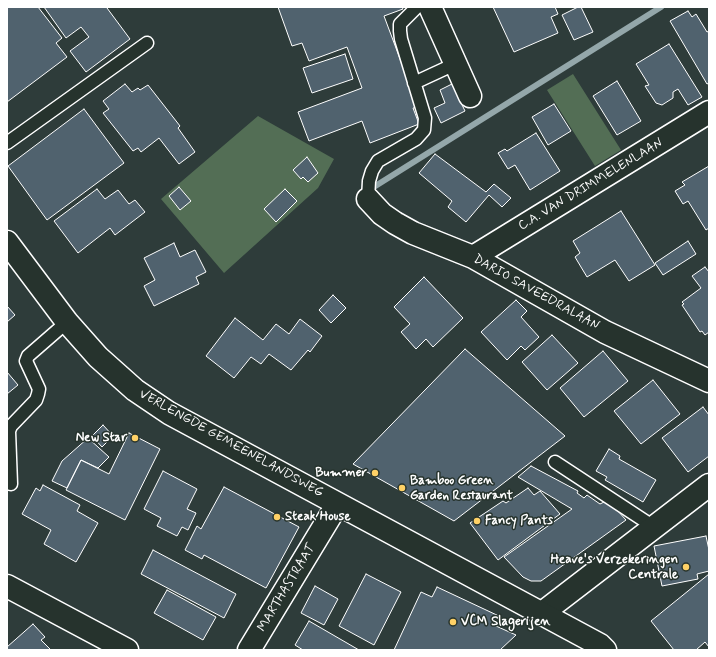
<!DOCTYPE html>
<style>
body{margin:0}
#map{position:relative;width:716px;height:657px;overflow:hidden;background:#2e3c3a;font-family:Mynerve,sans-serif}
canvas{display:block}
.frame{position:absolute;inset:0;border:8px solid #fff;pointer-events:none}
</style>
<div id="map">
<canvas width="716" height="657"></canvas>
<div class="frame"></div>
</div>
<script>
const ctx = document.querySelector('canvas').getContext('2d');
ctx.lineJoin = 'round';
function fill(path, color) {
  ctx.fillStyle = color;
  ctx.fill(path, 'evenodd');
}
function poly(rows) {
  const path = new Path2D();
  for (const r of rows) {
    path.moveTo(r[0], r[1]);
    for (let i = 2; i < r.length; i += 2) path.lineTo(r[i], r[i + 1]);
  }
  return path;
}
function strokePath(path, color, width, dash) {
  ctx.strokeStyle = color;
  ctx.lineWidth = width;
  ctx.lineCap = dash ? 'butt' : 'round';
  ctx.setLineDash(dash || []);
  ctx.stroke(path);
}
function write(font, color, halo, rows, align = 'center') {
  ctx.font = font + ' Mynerve,sans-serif';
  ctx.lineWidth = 3;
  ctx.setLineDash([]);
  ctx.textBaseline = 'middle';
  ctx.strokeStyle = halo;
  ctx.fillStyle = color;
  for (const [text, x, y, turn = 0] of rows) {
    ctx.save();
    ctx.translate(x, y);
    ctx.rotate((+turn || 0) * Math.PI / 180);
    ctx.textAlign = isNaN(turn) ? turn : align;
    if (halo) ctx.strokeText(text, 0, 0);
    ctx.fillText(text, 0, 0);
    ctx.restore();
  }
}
fill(poly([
 [573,74,621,150,595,166,547,90],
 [258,116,334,159,318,188,224,273,161,199]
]), '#536e55');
strokePath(poly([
 [369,190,661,7]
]), '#94a7aa', 6);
const building = poly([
 [7,7,38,7,62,38,56,43,67,57,7,102,7,7],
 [44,7,109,7,107,8,130,39,86,72,70,51,89,37,81,27,66,38,44,7],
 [278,7,402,7,403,9,384,16,418,107,413,108,419,124,370,143,362,121,309,141,298,112,362,88,347,47,309,61,302,43,292,46,278,7],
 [493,7,555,7,558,14,551,17,558,33,514,52,493,7],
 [578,7,581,7,593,32,574,40,562,15,578,7],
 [688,11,692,17,696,14,707,32,709,31,709,83,707,84,670,21,688,11],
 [669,44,702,97,688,105,678,89,673,92,673,98,662,105,656,103,645,86,649,85,636,64,669,44],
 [345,54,353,79,312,93,303,68,345,54],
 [617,81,641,121,617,135,593,96,617,81],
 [125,84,132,92,138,88,140,90,148,85,180,126,178,128,195,152,179,164,159,138,141,152,138,148,133,151,103,113,109,109,103,101,125,84],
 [452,84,465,111,441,123,434,108,445,103,440,90,452,84],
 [554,104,571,131,548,145,532,117,554,104],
 [84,109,124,163,47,220,8,166,84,109],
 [536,133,560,171,530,190,515,165,508,169,498,153,505,149,507,151,536,133],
 [435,154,486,192,494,184,511,198,502,207,489,195,466,222,448,207,452,201,419,173,435,154],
 [307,157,318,173,308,182,303,177,301,179,293,170,307,157],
 [709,166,709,228,706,230,688,201,683,204,675,191,685,185,682,182,709,166],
 [179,187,191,201,180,210,169,196,179,187],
 [97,189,105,199,118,190,129,204,135,200,145,212,115,235,110,228,78,253,54,221,97,189],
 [285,189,297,201,276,222,264,209,285,189],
 [621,211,655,265,629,281,615,260,587,277,575,257,580,253,573,241,621,211],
 [688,241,696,254,663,275,655,263,688,241],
 [174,243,180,257,195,250,206,272,196,277,199,284,154,306,144,286,155,280,144,258,174,243],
 [705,267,709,272,709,332,705,335,702,331,700,332,682,305,684,304,682,302,701,288,692,276,705,267],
 [424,277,463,318,433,347,426,339,416,349,401,332,410,324,394,307,424,277],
 [333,295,346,308,331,323,319,310,333,295],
 [516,300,527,311,521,317,539,337,525,350,521,346,507,360,481,332,516,300],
 [7,306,15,315,7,322,7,306],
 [235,318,263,340,276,324,289,334,300,319,322,336,310,352,308,350,291,370,269,354,261,364,251,357,234,378,206,356,235,318],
 [552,335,578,363,547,390,522,362,552,335],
 [465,349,565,436,454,521,353,464,465,349],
 [603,351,628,381,584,417,560,388,603,351],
 [7,372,18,385,7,394,7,372],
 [653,380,680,414,641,444,614,411,653,380],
 [703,407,709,415,709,456,688,472,662,438,703,407],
 [103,425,113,436,102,447,92,436,103,425],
 [129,433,160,449,125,520,66,490,81,460,109,474,129,433],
 [88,438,109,457,98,468,81,460,67,488,52,481,62,461,88,438],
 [609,449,620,456,619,459,656,480,643,502,605,480,607,477,596,471,609,449],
 [531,466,578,491,577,493,584,498,587,495,600,504,608,500,626,520,541,581,531,581,523,577,504,557,572,509,518,477,531,466],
 [163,471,197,489,187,509,196,513,188,530,182,527,177,536,157,526,161,518,144,509,163,471],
 [43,485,80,505,77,511,98,523,76,562,44,544,51,530,22,514,36,488,40,491,43,485],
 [224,487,299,527,266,588,204,555,202,559,185,550,197,526,201,529,224,487],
 [528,488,534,495,540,491,560,514,498,560,470,523,503,501,506,503,528,488],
 [706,536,709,550,709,571,697,574,698,579,662,586,654,546,706,536],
 [153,550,236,594,224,618,141,574,153,550],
 [366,574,401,592,374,645,339,626,366,574],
 [709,574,709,647,705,642,696,650,674,650,651,621,709,574],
 [315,586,338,599,324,625,301,613,315,586],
 [437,587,501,617,496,626,516,635,500,650,394,650,421,592,432,597,437,587],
 [167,590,216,617,203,640,154,613,167,590],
 [309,621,359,650,303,650,295,645,309,621],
 [33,624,45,637,41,640,51,650,7,650,7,647,33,624]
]);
fill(building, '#50626e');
strokePath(building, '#fff', 1);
const lane = poly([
 [414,83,455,64],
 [7,143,147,43],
 [368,199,369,181,372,171,378,161,416,139,424,130,425,118,401,39,400,31,400,24,417,7],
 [555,462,654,527],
 [11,484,9,431,11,426,36,400,38,394,39,389,26,361,28,356,67,322]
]);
const street = poly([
 [430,7,470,96],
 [368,199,382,214,395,223,413,233,473,257,605,332,709,381],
 [473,257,709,112],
 [7,586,127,650],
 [541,614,709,485],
 [249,650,337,505]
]);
const secondary = poly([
 [7,242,67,322,98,357,135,390,169,413,600,645,605,650]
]);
strokePath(lane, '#fff', 15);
strokePath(street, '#fff', 25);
strokePath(secondary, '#fff', 25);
strokePath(lane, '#26332d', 12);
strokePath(street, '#26332d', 22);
strokePath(secondary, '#26332d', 22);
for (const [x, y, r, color] of [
 [135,438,4,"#ffd166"],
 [375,473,4,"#ffd166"],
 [402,488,4,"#ffd166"],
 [277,517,4,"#ffd166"],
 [477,521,4,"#ffd166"],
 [686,567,4,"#ffd166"],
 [453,622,4,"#ffd166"]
]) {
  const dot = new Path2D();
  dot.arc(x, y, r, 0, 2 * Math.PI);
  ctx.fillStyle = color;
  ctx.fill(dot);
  strokePath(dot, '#26332d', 1.5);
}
write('13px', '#fff', '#26332d', [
 ["C.A. VAN DRIMMELENLAAN",591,185,-31],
 ["DARIO SAVEEDRALAAN",536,293,29],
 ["VERLENGDE GEMEENELANDSWEG",231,444,29],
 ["MARTHASTRAAT",287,588,-59]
]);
write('bold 13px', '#fff', '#26332d', [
 ["New Star",127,438,"right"],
 ["Bummer",367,473,"right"],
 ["Bamboo Green",410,481],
 ["Garden Restaurant",410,496],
 ["Steak House",285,517],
 ["Fancy Pants",485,521],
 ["Heave's Verzekeringen",678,560,"right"],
 ["Centrale",678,575,"right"],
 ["VCM Slagerijen",461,622]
], 'left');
</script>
